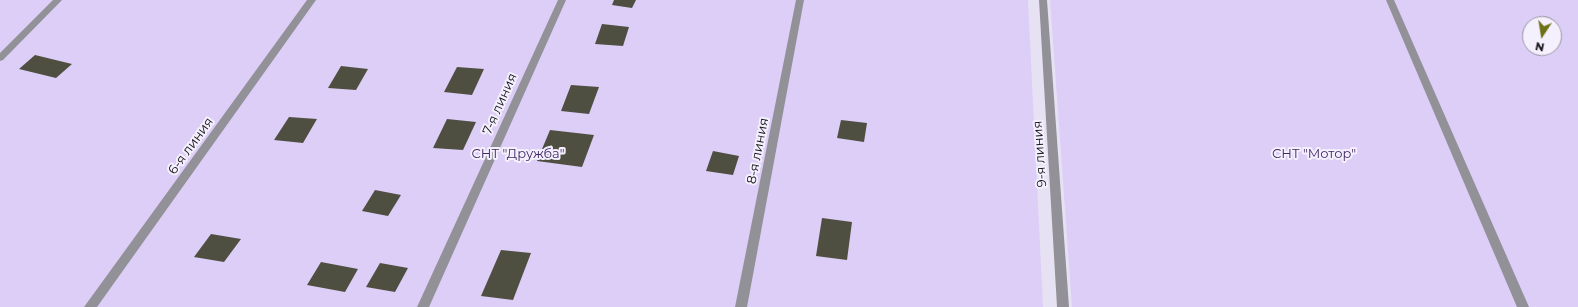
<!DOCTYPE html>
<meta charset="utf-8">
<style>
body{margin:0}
#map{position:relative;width:1578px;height:307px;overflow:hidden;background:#e7e2f3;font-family:Montserrat,sans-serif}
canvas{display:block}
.north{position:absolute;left:1522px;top:16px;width:40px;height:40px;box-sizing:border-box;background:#f4f0fd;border:1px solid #9a97a1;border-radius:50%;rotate:192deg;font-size:11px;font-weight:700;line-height:16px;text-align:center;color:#141218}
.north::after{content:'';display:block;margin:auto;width:14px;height:18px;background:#6e7015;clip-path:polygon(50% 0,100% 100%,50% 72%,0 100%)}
</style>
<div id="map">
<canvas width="1578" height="307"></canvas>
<div class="north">N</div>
</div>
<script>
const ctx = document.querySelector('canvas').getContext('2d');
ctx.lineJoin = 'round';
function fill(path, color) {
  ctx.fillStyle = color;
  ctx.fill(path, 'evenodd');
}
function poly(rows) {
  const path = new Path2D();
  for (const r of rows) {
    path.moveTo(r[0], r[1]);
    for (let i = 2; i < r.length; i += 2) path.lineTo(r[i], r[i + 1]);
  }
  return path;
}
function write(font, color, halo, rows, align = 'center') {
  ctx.font = font + ' Montserrat,sans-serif';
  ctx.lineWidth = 4;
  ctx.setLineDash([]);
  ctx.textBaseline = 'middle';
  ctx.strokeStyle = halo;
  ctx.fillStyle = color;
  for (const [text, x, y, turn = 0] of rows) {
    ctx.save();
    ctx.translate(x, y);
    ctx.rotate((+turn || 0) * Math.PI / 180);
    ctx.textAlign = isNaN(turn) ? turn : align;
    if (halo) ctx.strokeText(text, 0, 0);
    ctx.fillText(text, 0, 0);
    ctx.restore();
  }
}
fill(poly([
 [0,0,1028,0,1043,307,0,307],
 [1050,0,1578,0,1578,307,1072,307],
 [1530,24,1554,24,1554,48,1530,48]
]), '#dccef7');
fill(poly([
 [614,0,636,0,632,8,612,5],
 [602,24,629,27,623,46,595,44],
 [35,55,72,64,56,78,19,69],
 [341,66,368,69,356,90,328,88],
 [457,67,484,69,472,95,444,92],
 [571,85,599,87,589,114,561,111],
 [289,117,317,119,303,143,274,140],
 [447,119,476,122,463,150,433,148],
 [841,120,867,123,864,142,837,138],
 [550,130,594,135,582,167,537,161],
 [713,151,739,156,733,175,706,171],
 [375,190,401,195,388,216,362,211],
 [822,218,852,222,847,260,816,256],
 [211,234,241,239,224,262,194,257],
 [501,250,531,253,513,300,481,296],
 [321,262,358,269,345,292,307,285],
 [380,263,408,268,395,292,366,287]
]), '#4e4f41');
fill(poly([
 [53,0,62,0,3,60,0,61,0,53,53,0],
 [307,0,316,0,97,307,84,307,307,0],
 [558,0,566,0,429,307,417,307,558,0],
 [796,0,804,0,747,307,735,307,796,0],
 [1039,0,1047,0,1069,307,1057,307,1039,0],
 [1386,0,1394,0,1529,307,1517,307,1386,0]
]), '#939198');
write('13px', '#141218', '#f4f0fd', [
 ["7-я линия",500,104,-66],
 ["6-я линия",191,146,-54],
 ["8-я линия",758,151,-79],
 ["9-я линия",1040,154,-94]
]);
write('13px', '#432966', '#f4f0fd', [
 ["СНТ \"Дружба\"",518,154],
 ["СНТ \"Мотор\"",1314,154]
]);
</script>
